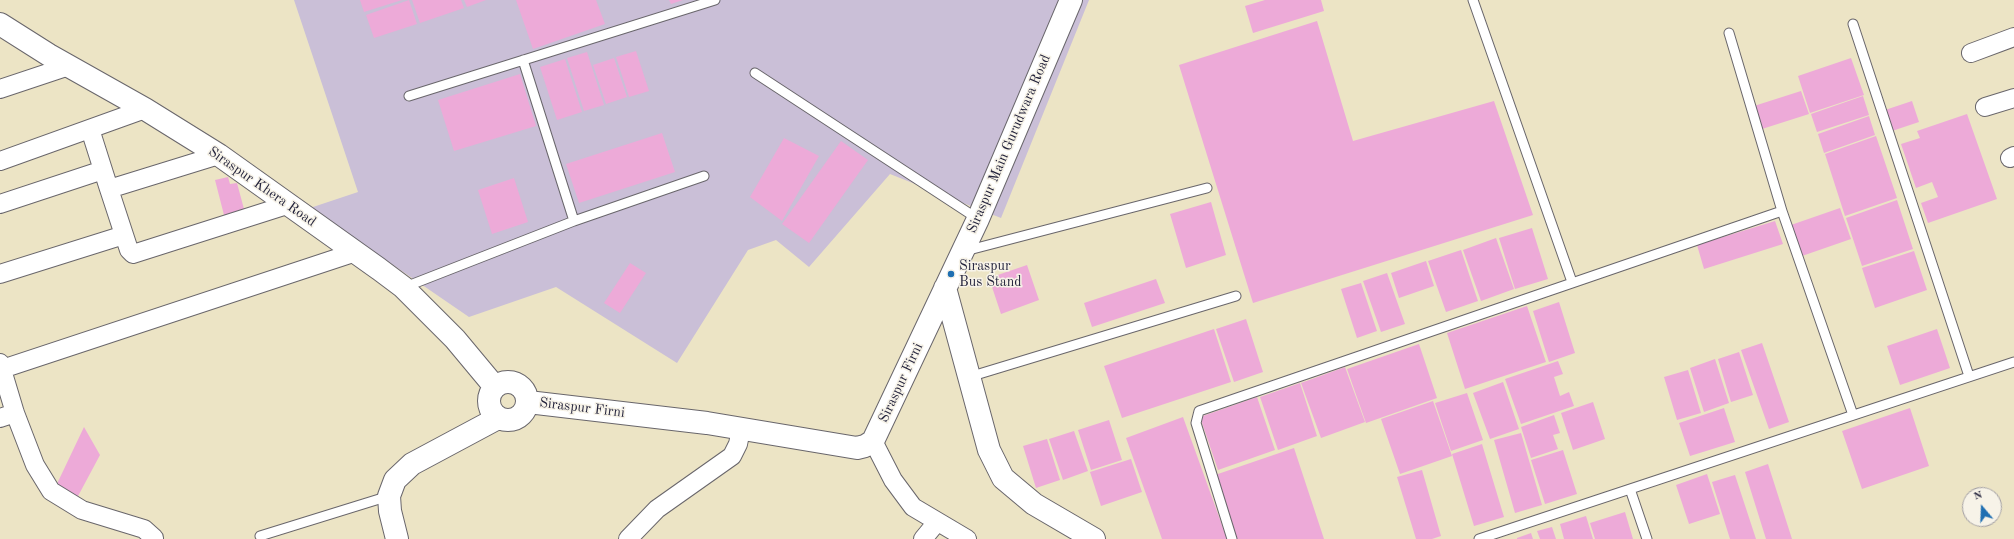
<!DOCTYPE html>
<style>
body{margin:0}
#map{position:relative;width:2014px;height:539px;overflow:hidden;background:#ece4c5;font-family:"Old Standard TT",serif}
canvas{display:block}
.north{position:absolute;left:1962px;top:487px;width:40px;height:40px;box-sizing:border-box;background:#f7f3e8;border:1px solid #a29fa3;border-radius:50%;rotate:341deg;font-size:11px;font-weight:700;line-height:16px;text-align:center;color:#22223b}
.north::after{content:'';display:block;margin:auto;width:14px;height:18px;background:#1f6fb2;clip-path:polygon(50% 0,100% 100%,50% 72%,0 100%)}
</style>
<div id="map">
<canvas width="2014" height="539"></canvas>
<div class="north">N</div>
</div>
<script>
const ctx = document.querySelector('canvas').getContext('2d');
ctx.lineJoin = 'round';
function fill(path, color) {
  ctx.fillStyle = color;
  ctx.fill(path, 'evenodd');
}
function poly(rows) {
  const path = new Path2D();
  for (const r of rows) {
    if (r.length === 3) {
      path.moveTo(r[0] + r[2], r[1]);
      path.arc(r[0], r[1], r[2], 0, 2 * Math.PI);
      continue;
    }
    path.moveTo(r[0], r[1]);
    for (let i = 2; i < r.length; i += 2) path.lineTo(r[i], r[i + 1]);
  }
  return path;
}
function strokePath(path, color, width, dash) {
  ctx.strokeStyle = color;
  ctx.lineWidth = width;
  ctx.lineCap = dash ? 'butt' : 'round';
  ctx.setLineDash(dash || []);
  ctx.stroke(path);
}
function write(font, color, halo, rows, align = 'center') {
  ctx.font = font + ' "Old Standard TT",serif';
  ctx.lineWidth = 3;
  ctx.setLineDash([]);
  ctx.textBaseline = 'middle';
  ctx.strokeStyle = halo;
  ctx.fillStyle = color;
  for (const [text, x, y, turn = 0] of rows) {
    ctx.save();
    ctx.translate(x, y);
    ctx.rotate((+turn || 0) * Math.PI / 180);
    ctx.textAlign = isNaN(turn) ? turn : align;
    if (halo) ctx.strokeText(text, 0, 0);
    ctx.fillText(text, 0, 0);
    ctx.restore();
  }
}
fill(poly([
 [294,0,1089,0,1001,218,890,174,809,267,776,240,748,250,677,363,556,287,469,317,310,208,358,192]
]), '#cabfd7');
fill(poly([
 [360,0,402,0,364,12],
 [409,0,417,24,374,38,366,15],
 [412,0,461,0,464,8,420,23],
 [464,0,486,0,467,7],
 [516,0,596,0,605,24,533,49],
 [669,0,683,0,671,4],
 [1265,0,1321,0,1324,11,1253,33,1245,6],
 [1317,21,1353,141,1494,101,1533,215,1253,303,1179,65],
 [636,51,649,91,629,97,616,57],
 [587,52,604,105,584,111,567,58],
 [614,58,627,97,606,104,593,65],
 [1851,58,1864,95,1810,113,1798,76],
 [565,59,582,112,557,120,540,67],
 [520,74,536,126,454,151,438,100],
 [1801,91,1809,114,1762,129,1754,106],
 [1863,96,1869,115,1817,132,1811,114],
 [1912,101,1919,122,1892,131,1885,110],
 [1967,114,1997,199,1928,223,1921,203,1938,197,1932,182,1916,188,1901,144,1920,138,1917,131],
 [1869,116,1875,135,1824,153,1818,134],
 [662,133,675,172,579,203,566,164],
 [1876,136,1897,198,1845,216,1825,154],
 [784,138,819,156,782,221,750,197],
 [841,141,868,160,809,243,782,224],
 [228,177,230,184,237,183,244,209,224,215,215,180],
 [514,178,528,222,492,234,478,190],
 [1897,200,1913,249,1862,266,1846,218],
 [1211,202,1226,255,1186,268,1170,214],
 [1840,208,1851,239,1802,256,1791,225],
 [1775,221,1783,244,1704,269,1697,245],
 [1532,228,1548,279,1515,289,1499,238],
 [1496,238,1514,289,1481,301,1463,250],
 [1461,250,1478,301,1446,312,1428,261],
 [1914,251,1927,290,1875,308,1862,268],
 [1426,261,1434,286,1399,298,1391,273],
 [630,263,646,273,620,313,604,303],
 [1027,265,1039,300,1001,314,989,278],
 [1387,273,1405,324,1381,332,1363,281],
 [1156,279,1165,303,1092,327,1084,303],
 [1361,283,1377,331,1357,338,1341,289],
 [1559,302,1575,353,1549,362,1533,311],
 [1527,306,1546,362,1465,389,1447,333],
 [1246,319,1263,372,1234,382,1216,329],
 [1214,329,1231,382,1122,418,1104,366],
 [1937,329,1950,368,1900,385,1887,346],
 [1762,343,1789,422,1769,429,1741,350],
 [1419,344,1437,398,1366,423,1347,369],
 [1739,352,1753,395,1731,402,1718,359],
 [1715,359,1729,403,1704,412,1690,368],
 [1558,361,1563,374,1554,377,1560,396,1569,392,1574,406,1521,424,1505,379],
 [1345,367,1365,422,1321,438,1301,383],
 [1688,370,1701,413,1677,420,1664,377],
 [1503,382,1519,429,1490,439,1473,393],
 [1300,383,1317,436,1278,450,1260,397],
 [1467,393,1483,440,1451,451,1435,403],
 [1257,397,1275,450,1218,470,1200,417],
 [1433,401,1452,456,1400,474,1381,419],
 [1593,402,1605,439,1573,450,1561,413],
 [1724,408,1735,442,1690,456,1679,423],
 [1910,408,1929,466,1862,489,1842,431],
 [1554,415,1560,433,1553,435,1558,449,1531,458,1521,427],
 [1183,417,1227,539,1162,539,1126,438],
 [1109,420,1122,460,1091,470,1078,430],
 [84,427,100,455,77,498,55,488],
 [1074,431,1088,471,1063,480,1049,439],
 [1521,433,1542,505,1515,513,1494,440],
 [1047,439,1060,480,1036,488,1023,446],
 [1482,444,1504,517,1474,526,1452,454],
 [1294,448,1324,539,1237,539,1215,475],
 [1563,450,1577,494,1545,504,1531,460],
 [1131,459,1142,492,1101,506,1090,472],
 [1768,464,1792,539,1766,539,1745,472],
 [1422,470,1441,536,1432,539,1416,539,1397,477],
 [1707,474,1720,514,1689,524,1676,485],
 [1735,475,1756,539,1730,539,1712,482],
 [1625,512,1633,539,1595,539,1590,523],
 [1586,516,1593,539,1564,539,1560,524],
 [1552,527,1556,539,1540,539,1537,531],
 [1531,533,1533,539,1517,539,1517,538]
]), '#edaad8');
const service = poly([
 [1473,0,1572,282],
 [1853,24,1969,376],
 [1729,33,1782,211,1853,415],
 [523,60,574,221],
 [755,73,978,219],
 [409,96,715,0],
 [965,251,1207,188],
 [405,287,574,221,704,176],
 [969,377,1236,296],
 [1630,489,1647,539],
 [260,536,389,496],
 [1232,539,1196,423,1199,411,1782,211],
 [1479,539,2014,362]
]);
const minor = poly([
 [1971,53,2014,37],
 [0,89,69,66],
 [1985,107,2014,98],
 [90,129,109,189,219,155],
 [2010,158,2014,156],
 [0,161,145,109],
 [109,189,129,250,133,254,287,205],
 [0,204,103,170],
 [0,274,124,235],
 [0,363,15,413,35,465,51,491,82,510,144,529,154,538],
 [2,369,356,252],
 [0,418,15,413],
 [873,441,893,480,913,507,967,539],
 [628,539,657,509,732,456,738,444,741,430],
 [923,539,937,522]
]);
const tertiary = poly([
 [0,24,49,55,145,109,219,155,379,269,403,287,455,339,495,387],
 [945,288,989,450,1003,478,1034,504,1094,539],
 [508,401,19],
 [528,402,707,423,857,448,865,446,873,441,978,219,1071,0],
 [397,539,390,511,389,496,395,480,412,464,498,418]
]);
strokePath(service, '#69666b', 11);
strokePath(minor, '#69666b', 20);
strokePath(tertiary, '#69666b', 24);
strokePath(service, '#fff', 9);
strokePath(minor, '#fff', 18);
strokePath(tertiary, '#fff', 22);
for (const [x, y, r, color] of [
 [951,274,4,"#1f6fb2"]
]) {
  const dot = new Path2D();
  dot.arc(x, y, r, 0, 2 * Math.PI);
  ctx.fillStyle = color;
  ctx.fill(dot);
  strokePath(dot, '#f7f3e8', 1.5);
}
write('14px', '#22223b', '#f7f3e8', [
 ["Siraspur Main Gurudwara Road",1009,144,-67],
 ["Siraspur Khera Road",262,187,35],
 ["Siraspur Firni",901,383,-65],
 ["Siraspur Firni",582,408,7]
]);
write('14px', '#22223b', '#f7f3e8', [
 ["Siraspur",959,266],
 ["Bus Stand",959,282]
], 'left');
</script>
